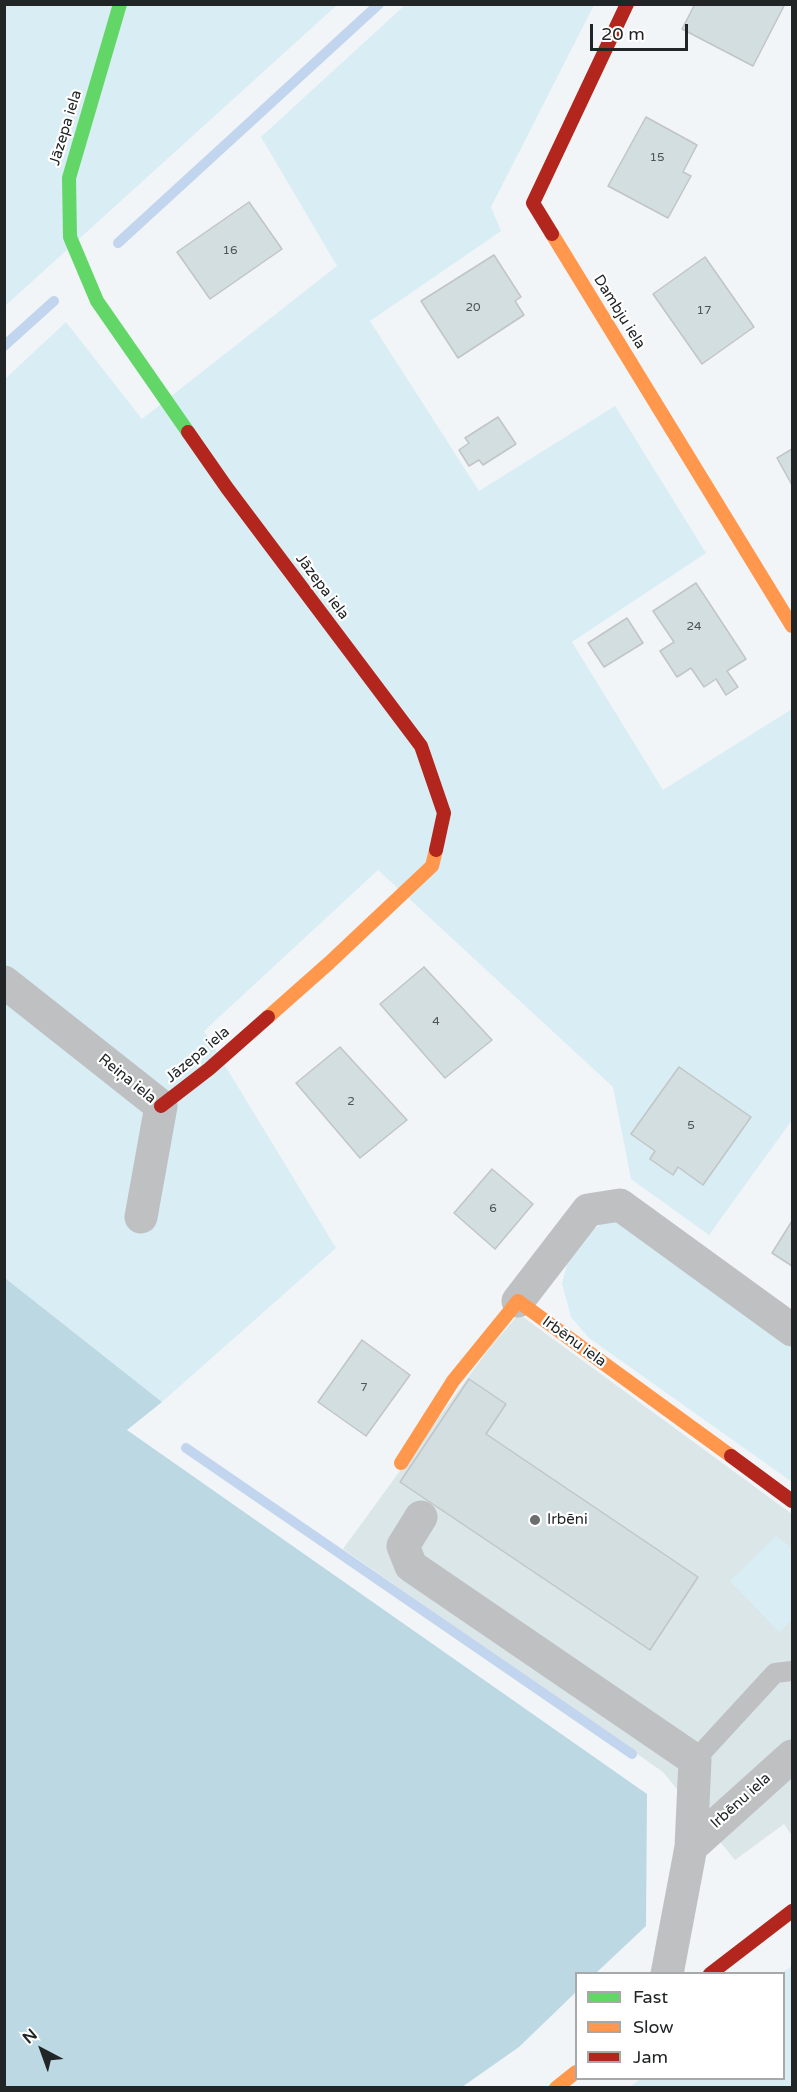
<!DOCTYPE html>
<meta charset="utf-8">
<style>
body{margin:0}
#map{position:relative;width:797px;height:2092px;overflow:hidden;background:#f1f5f7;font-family:"Varela Round",sans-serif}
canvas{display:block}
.frame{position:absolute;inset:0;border:6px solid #222526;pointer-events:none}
.legend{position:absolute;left:575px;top:1972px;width:210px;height:108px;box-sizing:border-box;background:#fff;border:2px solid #a7a8a8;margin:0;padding:8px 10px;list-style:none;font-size:18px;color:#222526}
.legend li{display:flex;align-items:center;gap:12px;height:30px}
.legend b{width:30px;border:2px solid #a7a8a8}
.north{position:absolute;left:12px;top:2020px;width:60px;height:60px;-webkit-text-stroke:4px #fff;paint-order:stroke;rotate:319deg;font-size:16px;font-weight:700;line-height:24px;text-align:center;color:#222526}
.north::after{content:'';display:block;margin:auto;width:21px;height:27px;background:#222526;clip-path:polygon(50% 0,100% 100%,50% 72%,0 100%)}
.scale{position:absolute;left:590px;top:24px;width:98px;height:27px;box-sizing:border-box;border:3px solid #222526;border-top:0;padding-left:8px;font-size:18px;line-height:21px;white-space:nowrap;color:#222526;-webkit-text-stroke:4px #fff;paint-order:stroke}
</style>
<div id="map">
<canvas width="797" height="2092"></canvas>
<div class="frame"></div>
<ul class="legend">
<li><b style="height:8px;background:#63d668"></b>Fast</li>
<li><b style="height:8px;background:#ff974d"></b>Slow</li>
<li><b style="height:8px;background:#b3261e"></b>Jam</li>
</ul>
<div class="north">N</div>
<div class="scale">20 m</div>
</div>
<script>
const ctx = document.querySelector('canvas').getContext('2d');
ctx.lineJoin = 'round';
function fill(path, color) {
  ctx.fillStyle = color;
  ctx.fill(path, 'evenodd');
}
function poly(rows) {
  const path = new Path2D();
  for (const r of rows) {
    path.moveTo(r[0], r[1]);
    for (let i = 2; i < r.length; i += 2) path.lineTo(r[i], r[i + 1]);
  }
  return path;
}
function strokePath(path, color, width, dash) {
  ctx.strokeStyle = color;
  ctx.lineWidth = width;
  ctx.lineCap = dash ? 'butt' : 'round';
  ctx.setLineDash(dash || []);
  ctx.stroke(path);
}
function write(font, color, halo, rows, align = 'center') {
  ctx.font = font + ' "Varela Round",sans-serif';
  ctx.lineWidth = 4.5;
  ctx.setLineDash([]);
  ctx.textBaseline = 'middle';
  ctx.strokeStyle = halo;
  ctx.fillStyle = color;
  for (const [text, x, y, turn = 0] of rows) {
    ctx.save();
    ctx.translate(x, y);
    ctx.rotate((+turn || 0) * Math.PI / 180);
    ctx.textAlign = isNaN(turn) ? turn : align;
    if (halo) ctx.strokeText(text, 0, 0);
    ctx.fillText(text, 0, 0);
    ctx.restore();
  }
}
fill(poly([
 [519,1314,792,1514,792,1836,784,1824,735,1860,663,1772,343,1549,488,1350]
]), '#dbe6e9');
fill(poly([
 [5,5,337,5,5,306],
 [405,5,594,5,491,207,501,231,370,321,479,491,615,406,706,553,572,642,663,790,792,709,792,1120,709,1235,631,1179,613,1087,378,870,204,1031,336,1248,162,1402,5,1278,5,379,66,322,142,419,337,266,261,137],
 [611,1217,792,1337,792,1482,589,1338,571,1317,562,1283,573,1244],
 [776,1536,787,1544,792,1551,792,1620,779,1632,730,1581],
 [792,1966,792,2087,629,2087,641,2079,784,2078,782,1973]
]), '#d8edf4');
fill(poly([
 [5,1278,162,1402,127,1430,647,1794,646,1926,596,1973,576,1974,576,1992,519,2047,462,2087,5,2087]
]), '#bcd8e2');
strokePath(poly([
 [118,243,379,4],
 [4,346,54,301],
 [186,1448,632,1754]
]), '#c2d5ee', 10);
const building = poly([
 [695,4,785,4,753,66,682,29,695,4],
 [646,117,697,145,683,172,691,176,668,218,608,186,646,117],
 [249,202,282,249,210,299,177,252,249,202],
 [494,255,521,297,515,301,524,315,458,358,421,301,494,255],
 [705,257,754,327,702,364,653,294,705,257],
 [498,417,516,444,483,465,479,460,469,466,459,450,469,443,465,438,498,417],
 [792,449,792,485,777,458,792,449],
 [696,583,746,659,727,671,738,687,726,695,716,679,704,687,691,668,677,677,660,651,674,642,653,611,696,583],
 [627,618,643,643,604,667,588,643,627,618],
 [424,967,492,1040,445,1078,380,1004,424,967],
 [340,1047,407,1120,360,1158,296,1083,340,1047],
 [679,1067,751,1117,703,1185,678,1167,673,1175,650,1159,655,1151,631,1134,679,1067],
 [492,1169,533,1204,495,1249,454,1213,492,1169],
 [792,1221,792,1266,772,1253,792,1221],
 [362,1340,410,1375,366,1436,318,1402,362,1340],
 [469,1379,506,1404,486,1434,698,1577,650,1650,400,1482,469,1379]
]);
fill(building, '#d2dee0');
strokePath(building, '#c2c5c6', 1.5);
strokePath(poly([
 [695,1760,775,1673,792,1671]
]), '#bfc0c1', 20);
strokePath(poly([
 [4,982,161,1106,141,1217],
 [518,1301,588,1210,620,1205,792,1330],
 [421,1517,403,1546,411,1566,695,1760,691,1847],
 [667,1974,691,1847,792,1756]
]), '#bfc0c1', 33);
strokePath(poly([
 [120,4,69,178,70,237,97,301,188,432]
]), '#63d668', 14);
strokePath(poly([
 [552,234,792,626],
 [268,1017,329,963,432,866,436,850],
 [401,1463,453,1381,518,1301,731,1456],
 [556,2088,576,2072]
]), '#ff974d', 14);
strokePath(poly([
 [552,234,533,203,627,4],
 [188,432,227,488,421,746,444,813,436,850],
 [161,1106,209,1069,268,1017],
 [731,1456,792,1501],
 [710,1974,792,1911]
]), '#b3261e', 14);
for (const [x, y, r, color] of [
 [535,1520,6,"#6a6e6f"]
]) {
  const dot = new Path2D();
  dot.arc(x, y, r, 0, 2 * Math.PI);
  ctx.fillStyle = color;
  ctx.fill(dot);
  strokePath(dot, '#fff', 2);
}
write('12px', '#4e5354', null, [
 ["15",657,158],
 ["16",230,251],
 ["20",473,308],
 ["17",704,311],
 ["24",694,627],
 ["4",436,1022],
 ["2",351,1102],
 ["5",691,1126],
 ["6",493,1209],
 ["7",364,1388]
]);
write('15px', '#222526', '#fff', [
 ["Jāzepa iela",66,128,-73],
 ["Dambju iela",619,312,58],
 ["Jāzepa iela",322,587,53],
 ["Jāzepa iela",198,1055,-40],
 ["Reiņa iela",127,1079,39],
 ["Irbēnu iela",574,1342,36],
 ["Irbēnu iela",741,1801,-42]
]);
write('15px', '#222526', '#fff', [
 ["Irbēni",547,1520]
], 'left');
</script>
